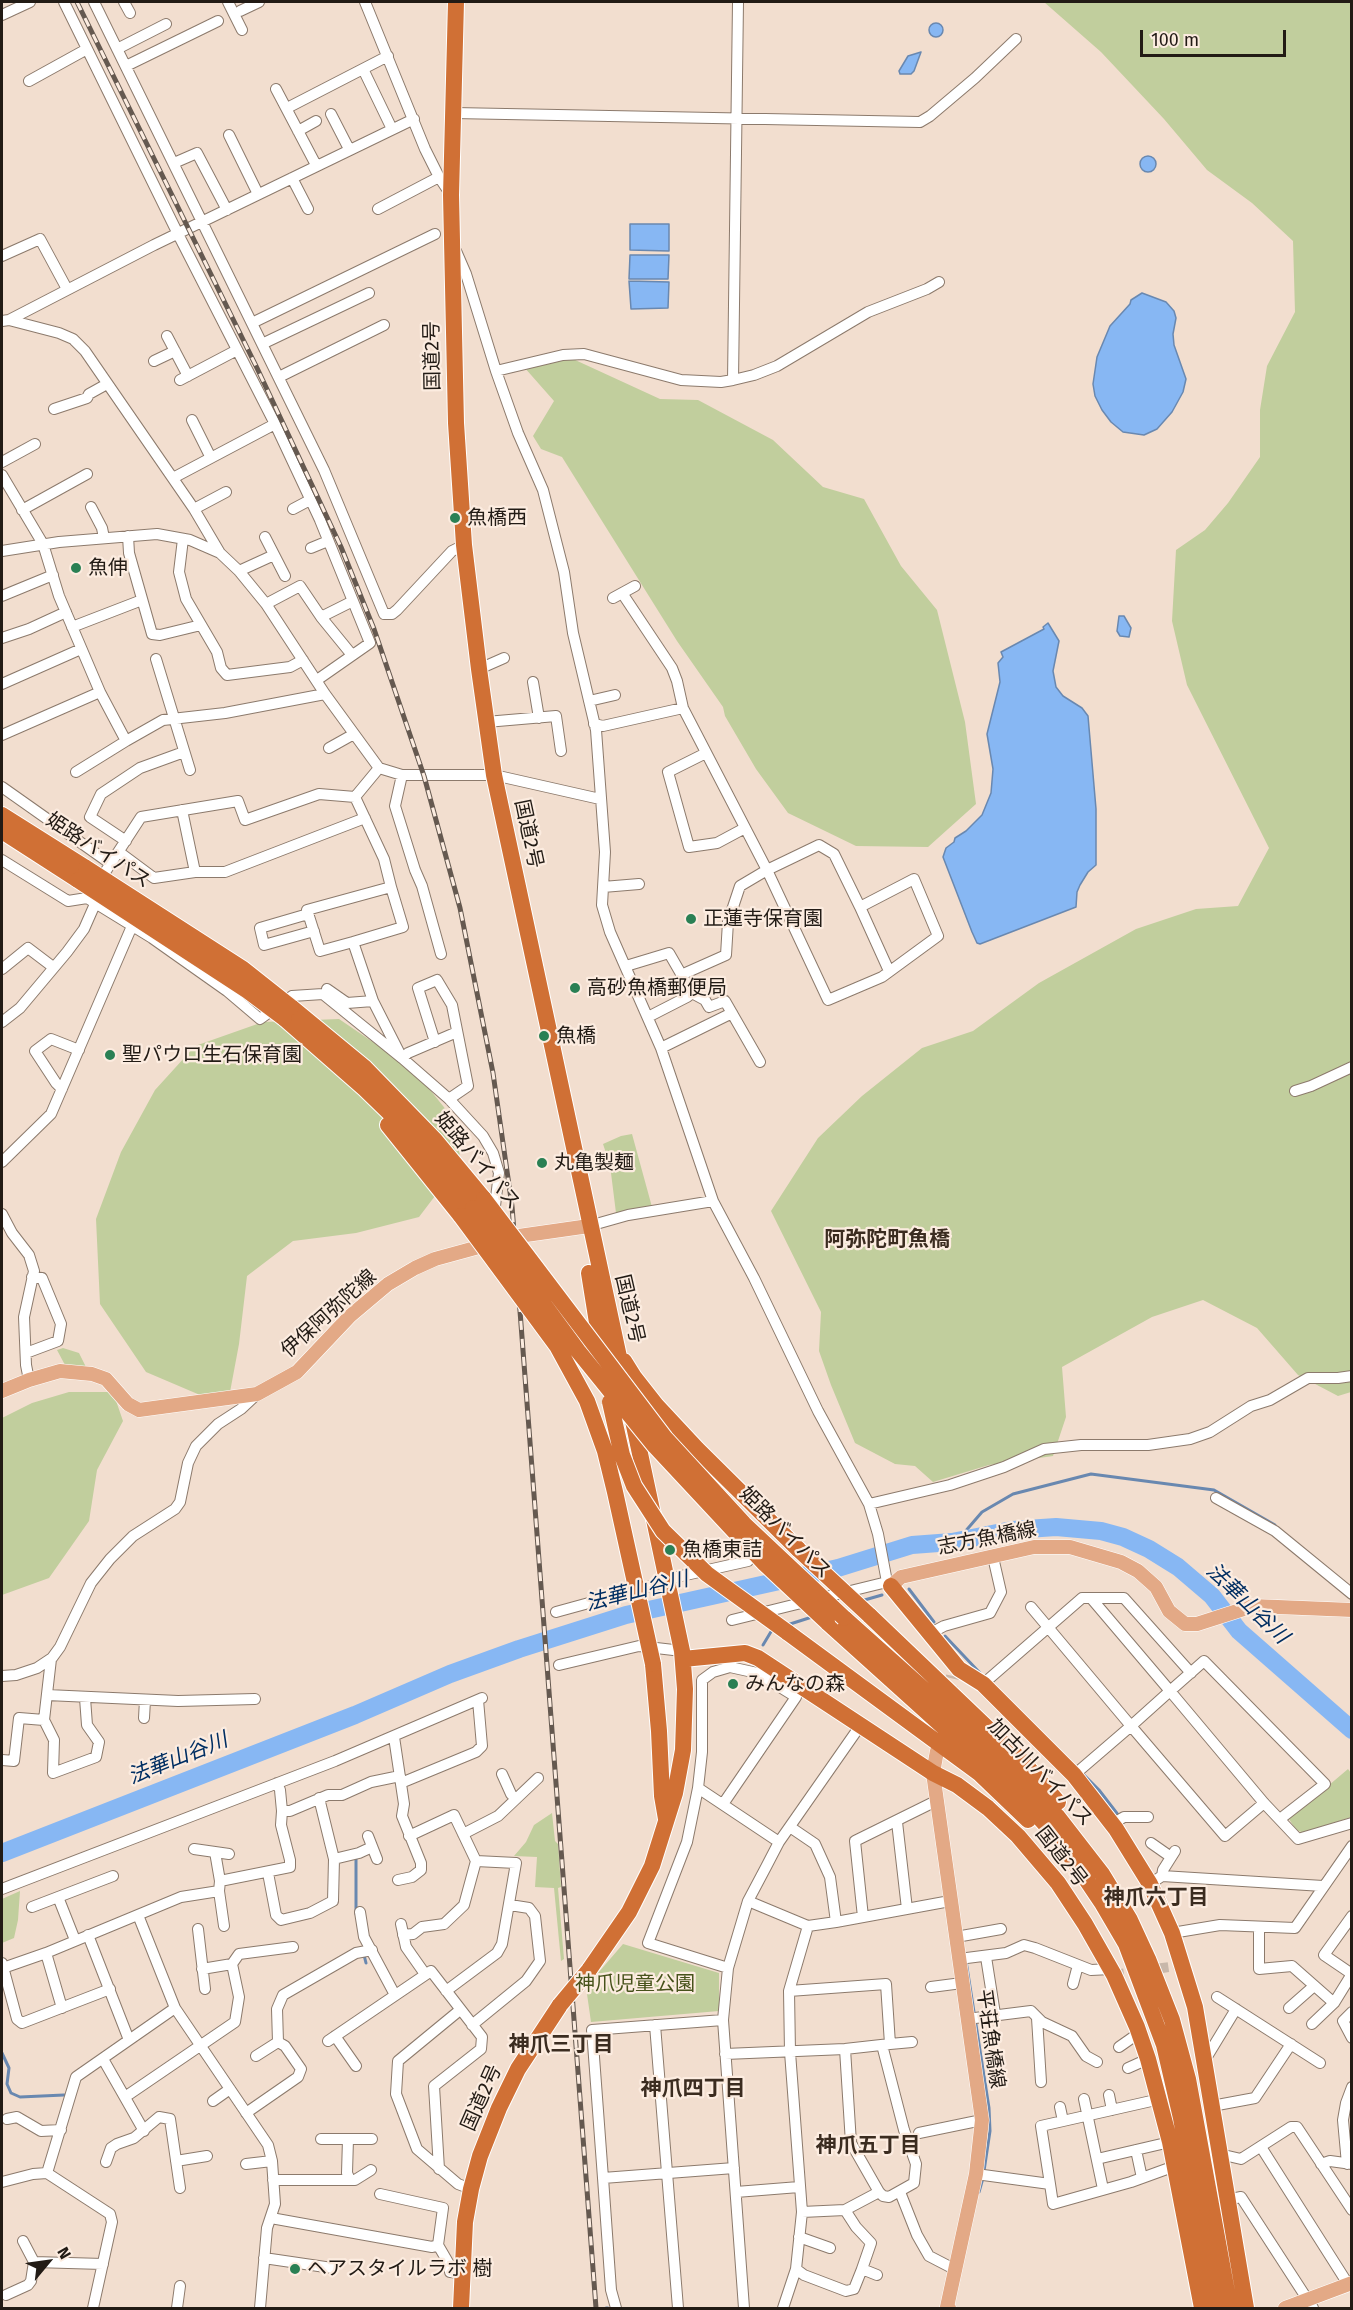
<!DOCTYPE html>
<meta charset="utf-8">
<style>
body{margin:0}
#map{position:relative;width:1353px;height:2310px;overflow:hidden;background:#f2decf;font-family:"Fira Sans",sans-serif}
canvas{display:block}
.frame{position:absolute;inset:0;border:3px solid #221b15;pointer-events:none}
.north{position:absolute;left:18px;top:2232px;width:60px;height:60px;-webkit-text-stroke:4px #fcece0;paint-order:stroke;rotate:61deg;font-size:16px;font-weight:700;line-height:24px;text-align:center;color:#221b15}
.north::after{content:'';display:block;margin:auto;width:21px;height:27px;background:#221b15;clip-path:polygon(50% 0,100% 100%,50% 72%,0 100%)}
.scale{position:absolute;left:1140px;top:30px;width:146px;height:27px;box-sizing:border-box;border:3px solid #221b15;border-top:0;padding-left:8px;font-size:18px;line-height:21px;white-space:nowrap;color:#221b15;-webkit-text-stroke:4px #fcece0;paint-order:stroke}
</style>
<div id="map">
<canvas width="1353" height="2310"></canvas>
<div class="frame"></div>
<div class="north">N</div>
<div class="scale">100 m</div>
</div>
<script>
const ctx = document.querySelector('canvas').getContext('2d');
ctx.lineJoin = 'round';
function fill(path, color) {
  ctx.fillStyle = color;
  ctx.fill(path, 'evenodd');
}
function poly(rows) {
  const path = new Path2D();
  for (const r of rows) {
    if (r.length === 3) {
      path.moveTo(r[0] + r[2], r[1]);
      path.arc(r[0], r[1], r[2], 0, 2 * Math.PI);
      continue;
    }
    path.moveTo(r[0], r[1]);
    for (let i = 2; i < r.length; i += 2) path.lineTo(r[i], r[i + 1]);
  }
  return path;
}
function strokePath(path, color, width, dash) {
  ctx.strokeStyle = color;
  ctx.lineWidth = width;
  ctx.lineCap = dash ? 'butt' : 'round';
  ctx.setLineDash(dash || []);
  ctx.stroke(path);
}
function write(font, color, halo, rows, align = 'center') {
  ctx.font = font + ' "Fira Sans","Noto Sans JP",sans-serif';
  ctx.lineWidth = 4.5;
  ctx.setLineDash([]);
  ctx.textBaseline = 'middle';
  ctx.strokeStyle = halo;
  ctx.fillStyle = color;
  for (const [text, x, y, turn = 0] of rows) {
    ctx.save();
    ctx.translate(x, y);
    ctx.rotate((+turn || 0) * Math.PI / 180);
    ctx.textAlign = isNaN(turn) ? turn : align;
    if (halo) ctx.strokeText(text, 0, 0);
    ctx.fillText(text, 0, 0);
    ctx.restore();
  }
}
fill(poly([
 [1044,2,1351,2,1351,1392,1338,1396,1298,1375,1257,1328,1203,1300,1152,1317,1062,1367,1066,1417,1053,1456,989,1465,933,1482,915,1466,895,1464,855,1443,831,1385,819,1351,821,1312,771,1211,818,1138,862,1096,922,1048,973,1031,1039,983,1136,929,1196,909,1238,906,1269,848,1187,685,1172,621,1176,550,1205,530,1228,503,1260,457,1260,410,1267,366,1295,312,1293,241,1252,203,1207,170,1164,119,1101,52],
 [573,359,660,399,698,400,773,440,823,487,864,499,901,566,937,610,965,722,976,804,928,847,856,846,788,813,756,769,725,716,723,707,677,641,562,457,541,449,533,436,554,401,524,367],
 [339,1019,414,1070,464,1132,457,1167,419,1217,356,1233,293,1241,247,1276,239,1344,230,1392,200,1395,146,1372,100,1304,96,1219,121,1152,155,1090,195,1046,263,1022],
 [632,1134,652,1207,616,1213,610,1165,603,1144,621,1136],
 [63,1348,79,1353,86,1367,65,1365,57,1350],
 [69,1392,113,1392,123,1421,97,1470,89,1521,49,1578,2,1595,2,1418,32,1403],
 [1348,1769,1351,1773,1351,1817,1304,1833,1296,1830,1289,1819],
 [552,1813,555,1841,558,1844,561,1887,558,1888,564,1959,561,1961,554,1888,535,1887,537,1857,514,1856,526,1842,534,1825],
 [20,1891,18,1920,14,1938,2,1943,2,1899],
 [623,1944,719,1973,719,2011,591,2022,586,1987]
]), '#c1ce9d');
const water = poly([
 [936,30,7],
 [921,52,914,71,911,74,900,74,899,71,908,56,921,52],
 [1148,164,8],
 [630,224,669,224,669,251,630,250,630,224],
 [630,255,669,255,668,279,629,279,630,255],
 [629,281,669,282,668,308,631,309,629,281],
 [1142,293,1166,302,1174,311,1176,318,1173,334,1174,345,1186,379,1183,392,1172,412,1157,429,1144,435,1123,432,1111,422,1102,410,1095,396,1093,384,1097,357,1110,326,1130,304,1131,300,1142,293],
 [1119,616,1124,616,1131,628,1129,637,1120,636,1117,631,1119,616],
 [1048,623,1059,641,1053,671,1056,687,1063,696,1082,708,1088,716,1096,809,1096,865,1088,872,1080,885,1077,892,1076,907,980,944,977,943,972,932,943,857,946,848,954,842,955,838,966,831,982,815,991,793,993,769,987,734,1000,682,998,663,1003,657,1001,652,1044,629,1043,627,1048,623]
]);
fill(water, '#87b7f3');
strokePath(water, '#6988b0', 1.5);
strokePath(poly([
 [957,1541,982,1512,1013,1494,1091,1474,1214,1490,1275,1525],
 [909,1589,934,1622],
 [861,1601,882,1595],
 [787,1625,812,1617],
 [945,1636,980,1673],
 [763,1645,772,1630],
 [1083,1774,1099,1790,1119,1816],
 [356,1914,356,1859],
 [364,1955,366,1963],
 [966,1961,989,2108,990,2131,984,2171],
 [2,2053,9,2068,7,2084,11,2093,20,2097,64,2095],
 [979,2192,983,2178],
 [606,2308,608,2308]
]), '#6988b0', 3);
strokePath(poly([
 [2,1853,355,1715,450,1674,519,1649,626,1615,838,1568,912,1545,952,1542,1012,1530,1056,1527,1101,1531,1123,1537,1149,1549,1178,1567,1212,1596,1239,1631,1352,1730]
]), '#87b7f3', 18);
strokePath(poly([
 [1114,1975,1183,1965]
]), '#c8b7aa', 10, [10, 5]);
strokePath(poly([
 [948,1699,953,1676]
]), '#c8b7aa', 14, [14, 7]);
const minor = poly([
 [64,2,178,234,275,424,320,520,370,643,317,680],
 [94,2,324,470,384,614,392,614,397,610,452,551,464,545],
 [124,2,130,13],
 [228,2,242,30],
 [365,2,425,149,439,177,451,195],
 [240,11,259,2],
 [2,15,30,2],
 [117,49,166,24],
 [126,66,218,21],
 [363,69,392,129],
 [29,81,87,49],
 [276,89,316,165],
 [291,106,388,56],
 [454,113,920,122,930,116,975,78,1016,39],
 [331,114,349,149],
 [298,131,316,121],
 [229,135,258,194],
 [174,163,197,153,227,210],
 [292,178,308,209],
 [378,209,439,177],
 [456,251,466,274,496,371,518,433,543,490,564,572,573,633,596,730,605,852,602,905,610,932,661,1048,713,1201,754,1278,818,1411,869,1504,878,1534,887,1582,891,1586],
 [2,256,40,239,67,289],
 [9,320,59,333,73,339,85,351,194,509,220,553,239,571,266,604,325,694,379,768,402,775,494,775,600,799],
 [2,321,9,320,154,245,414,119],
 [252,323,435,234],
 [167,336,188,376],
 [262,344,369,293],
 [154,361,175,351],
 [496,371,563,355,584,354,681,380,721,382,733,380,754,375,777,366,868,312,927,289,939,282],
 [279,377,384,325],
 [180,380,237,350],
 [733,380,738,2],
 [54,409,87,398,89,394,107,384],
 [192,420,211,458],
 [2,462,35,444],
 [2,475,43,544,59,596,100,692],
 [173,478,275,424],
 [91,507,102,528,104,538],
 [194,509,226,492],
 [293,509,310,500],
 [22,510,87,474],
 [128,536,129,553,152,634,160,635,201,625],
 [265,537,285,576],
 [183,539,179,572,186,599,217,652,221,668,227,675,290,667,303,660],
 [311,548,328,541],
 [2,551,59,542,157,534,190,540,220,553],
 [239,571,274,555],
 [622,593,672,668,677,681,683,708],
 [2,596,53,575],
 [613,598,635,586],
 [266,604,300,586,321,617,352,655],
 [321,617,353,601],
 [72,627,142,600],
 [2,638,29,629,66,612],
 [156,659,190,770],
 [479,669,504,658],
 [533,682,539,718],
 [2,684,81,649],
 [589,701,615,695],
 [486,722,556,716,561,751],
 [594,724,603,726,683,708,767,870,828,1000,882,977,938,936,914,879,860,907,834,854,819,845,767,870,740,886,728,922,726,955,681,975],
 [2,735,100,692,126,741,163,720,225,713,325,694],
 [329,748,354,734],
 [706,753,668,772,689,847,717,843,745,828],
 [379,768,355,797,384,859,391,887,307,910,320,951,353,942,373,1001,402,1058,449,1099,483,1136,493,1153,499,1173,495,1206,491,1213],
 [76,772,126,741],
 [402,775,395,806,415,870,422,886,441,954],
 [2,787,111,864],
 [182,810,195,872],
 [126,841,90,817,101,794,140,768,184,752],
 [119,852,154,878,195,872,225,872,365,818],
 [2,860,68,901,87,898,152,938,227,991,260,1019,292,996,323,994,402,1058,408,1053,457,1032],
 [98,883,141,817,238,801,245,820,319,794,355,797],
 [603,887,639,884],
 [860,907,889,971],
 [308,914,260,928,264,945,314,931],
 [353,942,403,927,391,887],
 [626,966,669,953,692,993,705,1000,709,1007,725,1001,760,1062],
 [2,969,28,948,53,967],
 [327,989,347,1003,373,1001],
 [648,1017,687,997,692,993],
 [2,1022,20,1008,67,952,84,929,95,904],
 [435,1042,418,988,437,980,452,1005,468,1086,449,1099],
 [661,1048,732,1013],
 [62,1089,56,1083,35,1051,51,1039,79,1050],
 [1295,1091,1311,1086,1352,1067],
 [2,1162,51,1114,132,926],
 [2,1214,12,1233,29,1255,34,1271,24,1317,26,1365,29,1380],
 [589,1226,628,1215,713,1201],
 [26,1353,58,1341,61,1324,42,1278,32,1277],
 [1216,1498,1275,1531,1352,1594],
 [869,1504,950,1485,1004,1467,1044,1449,1081,1445,1148,1445,1190,1439,1210,1432,1251,1406,1270,1400,1308,1378,1338,1378,1352,1376],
 [668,1579,748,1561],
 [1091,1598,1124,1598,1191,1673],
 [1031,1607,1131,1726,1074,1775],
 [556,1612,669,1581],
 [732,1620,887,1582],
 [929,1634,944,1626,990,1613,1001,1592,993,1557],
 [51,1659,44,1720,54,1740,53,1773,96,1757,99,1742,87,1725,85,1698],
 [559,1665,639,1646,682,1651],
 [2,1676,16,1675,37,1668,52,1658,60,1647,91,1583,110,1559,133,1536,175,1509,180,1502,188,1463,196,1446,218,1424,241,1409,257,1394],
 [983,1684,1082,1598,1091,1598,1170,1691,1131,1726,1225,1836,1264,1803],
 [47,1695,178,1701,255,1699],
 [144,1718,145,1700],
 [394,1737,404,1804,402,1816,421,1863,421,1870,412,1877,398,1880],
 [2,1760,14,1761,19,1718,44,1720],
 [502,1774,511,1794,516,1799],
 [401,1783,476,1752,482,1746,478,1700],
 [698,1788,779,1842],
 [723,1804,796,1697,757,1673,730,1667,713,1672,702,1680,702,1752,698,1788,687,1842,648,1943,728,1968],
 [282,1811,290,1811,328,1795,342,1795,371,1782,400,1776],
 [1280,1819,1325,1784,1204,1661,1170,1691,1264,1803,1298,1839,1352,1823],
 [897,1822,907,1909],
 [1112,1824,1124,1817,1148,1817],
 [790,1827,815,1844,830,1877,836,1922],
 [463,1834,498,1816,538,1778],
 [368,1836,377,1859],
 [1151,1843,1171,1857],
 [194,1849,229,1854],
 [215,1852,220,1881,219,1891,224,1926],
 [334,1859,359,1853,372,1847],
 [268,1873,276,1915,281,1920,310,1913,333,1901,334,1859,319,1798],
 [1162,1876,1163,1870,1175,1851],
 [220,1881,290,1867,290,1860,281,1825,282,1811,280,1790,277,1783],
 [1150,1884,1162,1876,1323,1886],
 [2,1889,335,1761,482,1698],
 [58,1897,75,1940],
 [748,1901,808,1926,836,1922,950,1901],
 [32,1907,113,1876],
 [360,1912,364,1937,395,1995],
 [138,1915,175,2008],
 [863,1917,855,1841,936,1801],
 [401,1924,406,1947,425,1974],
 [1259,1927,1259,1969,1292,1966,1334,2003,1352,1974,1324,1955,1352,1916],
 [198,1929,205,1989],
 [1172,1933,1220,1925,1295,1928,1352,1846],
 [88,1935,129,2040],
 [403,1935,413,1934,422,1927,444,1924,464,1905,476,1861,454,1815,409,1836],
 [956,1937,1001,1929],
 [46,1953,62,2008],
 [986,1957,995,2014],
 [959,1959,1006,1953,1024,1945,1035,1948,1091,1970,1111,1969],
 [2,1963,17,2019,22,2023,110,1989],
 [3,1968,46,1953,181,1897,219,1891],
 [202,1969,232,1964],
 [1073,1984,1078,1965],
 [931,1987,962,1983],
 [446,1991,497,1953,502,1944,516,1863,476,1861],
 [1217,1997,1320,2063],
 [1289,2008,1314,1986],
 [460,2010,398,2061,396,2094,417,2149,458,2184,471,2189],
 [1352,2012,1343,2021,1352,2038],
 [1037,2018,1041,2082],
 [967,2019,1031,2011,1042,2022,1072,2036,1086,2056,1097,2062],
 [723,2020,592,2030,603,2178,734,2168],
 [1312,2024,1334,2003],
 [472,2025,526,1981,540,1961,535,1916,529,1908,510,1905],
 [655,2025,678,2308],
 [335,2036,356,2066],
 [328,2041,431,1971,482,2037,481,2049,434,2086,439,2169],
 [890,2044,912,2042],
 [1119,2047,1139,2033],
 [725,2054,845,2049,890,2044,886,1984,789,1991],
 [256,2056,278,2042],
 [103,2059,144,2131],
 [1205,2060,1236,2009],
 [1128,2068,1148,2059],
 [1109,2095,1112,2110],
 [125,2097,235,2022,239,1997,232,1964,239,1954,293,1947],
 [1084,2099,1103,2189],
 [213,2101,230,2089],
 [1212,2106,1255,2098,1291,2044],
 [1060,2107,1063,2121],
 [246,2113,298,2077,301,2069,285,2046,278,2042,277,2009,283,1995,356,1953,372,1950],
 [7,2119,17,2117,41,2131,61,2130],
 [919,2133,982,2120],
 [321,2139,372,2139],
 [348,2139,347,2173,350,2180],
 [1261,2147,1348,2284],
 [1136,2150,1142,2178],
 [1220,2156,1228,2156,1241,2159,1291,2127,1297,2127,1352,2210],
 [1097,2159,1170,2142],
 [176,2161,207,2156],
 [106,2162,111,2148,117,2144,134,2138,159,2117,170,2119,180,2188],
 [246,2164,272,2161],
 [1321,2164,1330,2161,1352,2164],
 [1347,2164,1343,2120,1346,2103,1352,2087],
 [47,2173,76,2077,175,2008,268,2145,272,2161,275,2204,267,2228,260,2308],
 [976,2174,1050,2184,1053,2204,1131,2182,1175,2166],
 [603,2178,611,2290,616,2308],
 [273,2180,355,2180,371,2170],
 [2,2182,33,2174,47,2173,110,2214,112,2222,93,2308],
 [1050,2184,1041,2126,1160,2099],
 [736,2192,799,2187],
 [879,2192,883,2196,889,2197,914,2183,916,2164,904,2130,882,2045],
 [900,2192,917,2235,929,2256,956,2270],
 [380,2194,443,2208,438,2245,449,2264,450,2272,461,2273],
 [1226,2200,1241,2197,1313,2308],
 [845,2210,856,2227,871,2243,862,2269,877,2275],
 [802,2212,845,2210,879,2192,851,2143,845,2049],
 [271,2218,432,2247,438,2245],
 [799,2237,830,2248],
 [264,2258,332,2268],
 [34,2262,103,2264],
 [796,2269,804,2275,846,2291,854,2289,862,2269],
 [6,2295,28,2285,31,2281,34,2262,23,2241],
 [177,2308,180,2286],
 [744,2308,723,2020,728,1968,748,1901,766,1867,779,1842,860,1726],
 [783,2308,796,2269,802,2212,790,2052,789,1991,808,1926]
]);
const major = poly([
 [2,1391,29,1380,60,1371,92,1374,106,1379,128,1404,139,1410,257,1394,297,1372,350,1316,388,1284,415,1268,435,1259,519,1236,589,1226],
 [891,1586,901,1577,1034,1547,1070,1547,1121,1562,1138,1571,1156,1587,1169,1611,1185,1624,1197,1624,1253,1606,1352,1610],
 [937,1751,933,1773,982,2120,976,2174,947,2307,949,2308],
 [1285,2308,1352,2283]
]);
const highway = poly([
 [456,2,451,195,456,423,464,545,479,669,494,775,625,1385],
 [2,815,86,868],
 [2,831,78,880],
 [291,1007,365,1068,435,1140,484,1199],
 [284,1018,365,1089,399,1122,434,1159,473,1208],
 [388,1125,461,1216],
 [589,1273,603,1360],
 [624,1361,634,1377,656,1405,697,1449,799,1550],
 [891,1586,959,1669,983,1684,1074,1775,1116,1829,1150,1884,1172,1933,1195,2007,1246,2308],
 [869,1615,1023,1762,1058,1802],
 [844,1618,997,1755,1057,1816,1102,1874,1130,1920,1148,1959,1172,2020,1188,2079,1230,2308],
 [827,1622,1019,1795,1061,1842,1102,1903,1126,1944,1164,2045,1181,2118,1215,2308],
 [787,1632,979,1773,1028,1820],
 [683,1659,745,1653,758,1658,933,1773,957,1785,988,1808,1018,1836,1058,1883,1085,1924,1114,1975,1137,2027,1148,2059,1170,2142,1202,2308],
 [653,1664,659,1731,662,1796,666,1819],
 [589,1970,629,1912,652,1866,675,1793,683,1750,685,1689,682,1651,632,1416],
 [461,2308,465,2222,471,2189,480,2156,499,2108,518,2069,560,2005]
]);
strokePath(minor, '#8c7a6c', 12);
strokePath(major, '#fff', 15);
strokePath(highway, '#fff', 18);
strokePath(minor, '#fff', 10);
strokePath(major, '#e3a986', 14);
strokePath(highway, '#d07035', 16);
const rail = poly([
 [77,2,257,368,341,547,374,629,424,776,460,908,493,1073,512,1206,596,2308]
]);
strokePath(rail, '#655950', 5);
strokePath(rail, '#fcece0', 3, [9]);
const highwayBridge = poly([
 [86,868,243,969,291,1007],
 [78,880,248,991,284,1018],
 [484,1199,665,1438,744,1524,844,1618],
 [473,1208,578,1351,654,1445,765,1564,827,1622],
 [461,1216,557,1346,587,1401,605,1451,615,1492,653,1664],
 [610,1402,622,1455,634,1486,663,1531,707,1574,787,1632],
 [799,1550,869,1615],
 [560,2005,589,1970]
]);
strokePath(highwayBridge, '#fff', 18, []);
strokePath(highwayBridge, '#d07035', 16);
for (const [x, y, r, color] of [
 [455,518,6,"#2a8054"],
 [76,568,6,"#2a8054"],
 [691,919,6,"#2a8054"],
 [575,988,6,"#2a8054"],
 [544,1036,6,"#2a8054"],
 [110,1055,6,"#2a8054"],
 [542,1163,6,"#2a8054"],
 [670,1550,6,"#2a8054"],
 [733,1684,6,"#2a8054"],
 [295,2269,6,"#2a8054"]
]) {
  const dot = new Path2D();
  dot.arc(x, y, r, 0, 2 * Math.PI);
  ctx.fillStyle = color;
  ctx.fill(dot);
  strokePath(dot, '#fcece0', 2);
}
write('20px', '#221b15', '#fcece0', [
 ["国道2号",433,356,-91],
 ["国道2号",528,834,78],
 ["姫路バイパス",98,851,33],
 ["姫路バイパス",477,1161,50],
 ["国道2号",629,1309,77],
 ["伊保阿弥陀線",329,1314,-42],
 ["姫路バイパス",785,1533,45],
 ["志方魚橋線",987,1539,-11],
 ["加古川バイパス",1040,1773,46],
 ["国道2号",1061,1857,52],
 ["平荘魚橋線",990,2039,82],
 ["国道2号",482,2098,-66]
]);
write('20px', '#221b15', '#fcece0', [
 ["魚橋西",467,518],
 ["魚伸",88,568],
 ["正蓮寺保育園",703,919],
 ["高砂魚橋郵便局",587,988],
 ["魚橋",556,1036],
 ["聖パウロ生石保育園",122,1055],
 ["丸亀製麺",554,1163],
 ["魚橋東詰",682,1550],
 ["みんなの森",745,1684],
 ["ヘアスタイルラボ 樹",307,2269]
], 'left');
write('20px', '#47521b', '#fcece0', [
 ["神爪児童公園",635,1984]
]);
write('bold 21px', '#3b2c20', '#fcece0', [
 ["阿弥陀町魚橋",887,1240],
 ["神爪六丁目",1156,1898],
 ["神爪三丁目",561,2045],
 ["神爪四丁目",693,2089],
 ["神爪五丁目",868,2146]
]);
write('italic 21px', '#002e62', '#fcece0', [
 ["法華山谷川",637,1592,-14],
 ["法華山谷川",1247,1604,44],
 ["法華山谷川",178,1759,-22]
]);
</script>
